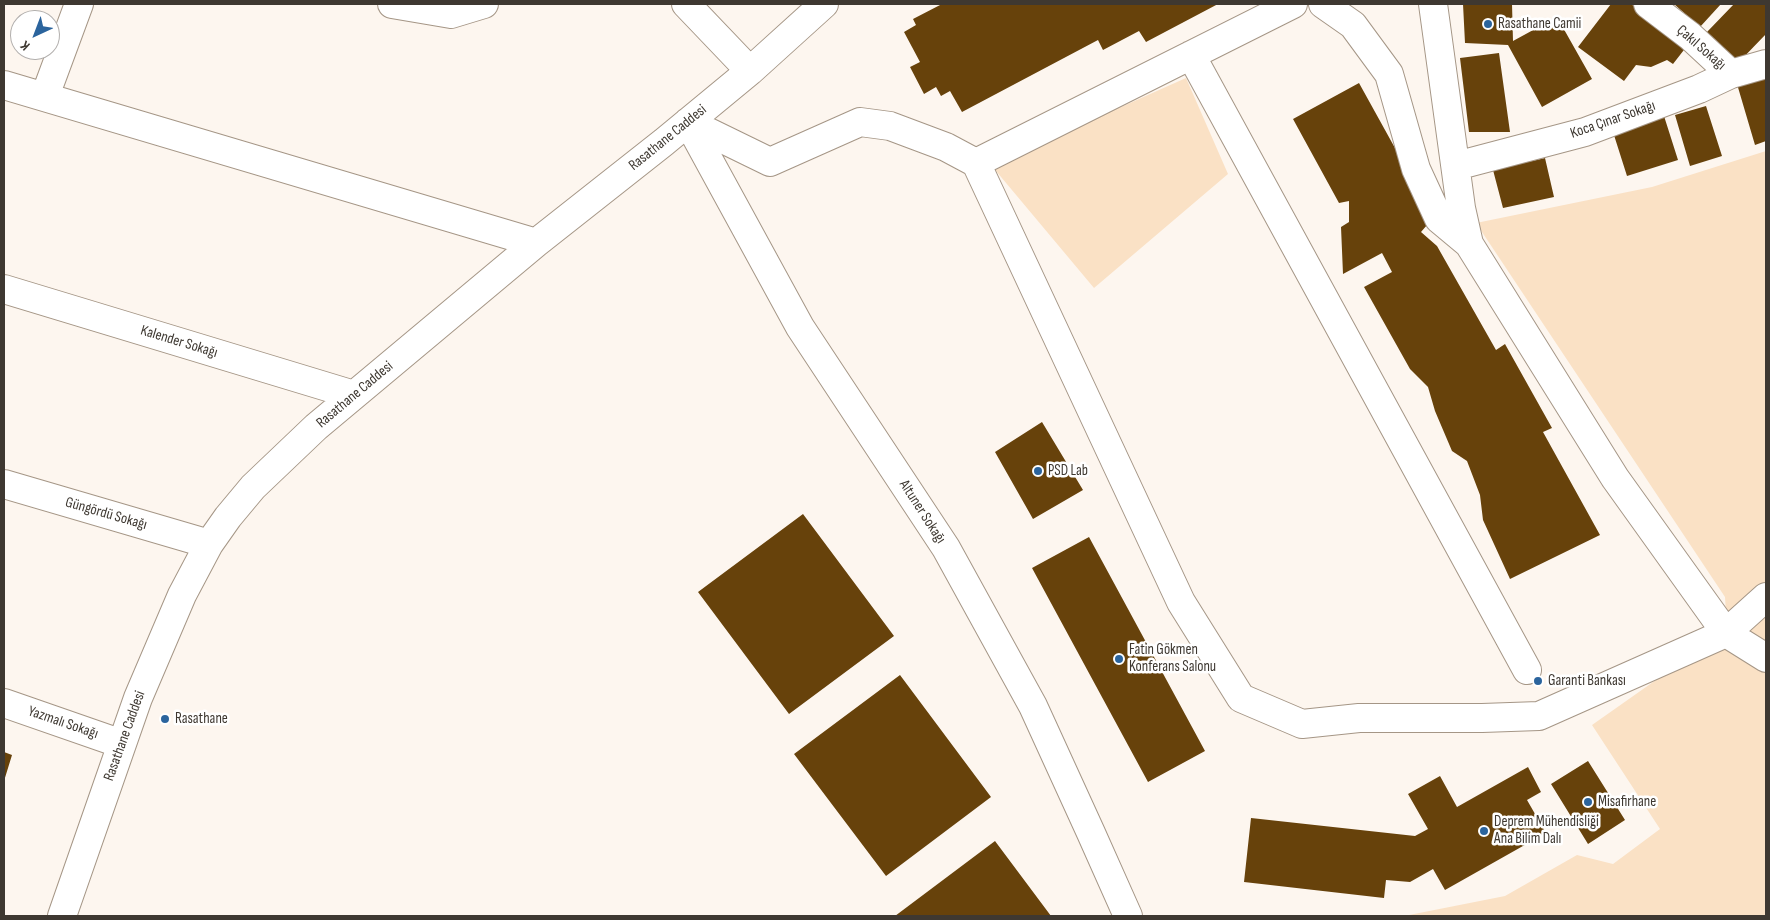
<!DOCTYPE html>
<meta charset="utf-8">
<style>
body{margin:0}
#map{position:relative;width:1770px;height:920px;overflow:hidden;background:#fdf6ef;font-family:"Sofia Sans Condensed",sans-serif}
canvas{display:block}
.frame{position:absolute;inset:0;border:5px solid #3e3831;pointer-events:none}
.north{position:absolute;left:10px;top:10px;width:50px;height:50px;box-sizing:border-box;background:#fff;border:1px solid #b2afad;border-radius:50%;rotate:223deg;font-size:14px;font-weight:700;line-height:20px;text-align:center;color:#3e3831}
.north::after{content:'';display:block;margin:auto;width:18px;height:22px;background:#2b649d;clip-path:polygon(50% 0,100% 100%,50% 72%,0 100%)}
</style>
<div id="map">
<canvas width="1770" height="920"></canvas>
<div class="frame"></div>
<div class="north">K</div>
</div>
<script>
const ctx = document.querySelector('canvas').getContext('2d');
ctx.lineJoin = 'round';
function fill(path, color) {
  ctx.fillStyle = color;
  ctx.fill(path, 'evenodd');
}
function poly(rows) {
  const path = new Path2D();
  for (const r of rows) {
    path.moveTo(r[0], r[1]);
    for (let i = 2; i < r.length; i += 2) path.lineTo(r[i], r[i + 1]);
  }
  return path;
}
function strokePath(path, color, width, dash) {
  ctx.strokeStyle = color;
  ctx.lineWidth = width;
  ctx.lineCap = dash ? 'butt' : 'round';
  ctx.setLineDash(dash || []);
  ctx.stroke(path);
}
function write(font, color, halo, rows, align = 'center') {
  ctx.font = font + ' "Sofia Sans Condensed",sans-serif';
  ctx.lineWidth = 5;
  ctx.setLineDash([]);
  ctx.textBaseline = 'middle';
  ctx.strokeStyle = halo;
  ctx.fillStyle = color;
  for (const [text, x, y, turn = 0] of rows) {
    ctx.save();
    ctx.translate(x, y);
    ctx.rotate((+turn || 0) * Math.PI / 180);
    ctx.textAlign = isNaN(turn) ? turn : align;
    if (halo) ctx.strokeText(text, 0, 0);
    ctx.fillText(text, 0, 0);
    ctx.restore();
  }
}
fill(poly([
 [1186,78,1228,174,1094,288,991,165],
 [1766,151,1766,916,1404,916,1505,896,1577,855,1613,864,1660,829,1592,725,1727,630,1725,597,1476,223,1652,187]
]), '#fae1c5');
fill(poly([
 [942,4,1218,4,1146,42,1139,31,1103,50,1098,40,962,112,950,91,941,96,936,87,924,94,910,67,920,62,904,32,916,25,913,19],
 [1463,4,1512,4,1513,41,1557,17,1592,79,1542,107,1508,45,1465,43],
 [1611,4,1631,4,1687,46,1673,64,1667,60,1651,67,1636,65,1624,81,1578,47],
 [1674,4,1721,4,1700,27],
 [1734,4,1766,4,1766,34,1739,62,1707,32],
 [1499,53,1510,132,1469,132,1460,58],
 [1766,76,1766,141,1755,145,1737,84],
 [1359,83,1416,186,1427,225,1421,232,1437,246,1496,350,1505,344,1552,428,1543,432,1600,535,1510,579,1483,520,1480,495,1467,461,1452,451,1435,411,1428,387,1410,369,1364,287,1392,272,1382,253,1343,274,1341,227,1349,222,1349,201,1339,203,1293,119],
 [1706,106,1722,156,1690,166,1675,115],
 [1664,116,1678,160,1627,176,1613,132],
 [1545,158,1554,197,1503,208,1493,170],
 [1042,422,1083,490,1033,519,995,452],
 [803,514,894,636,789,714,698,592],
 [1089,537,1205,751,1148,782,1032,568],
 [900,675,991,797,886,876,794,754],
 [4,752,12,755,4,781],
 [1588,761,1625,820,1588,844,1551,784],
 [1528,767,1541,792,1527,800,1546,833,1445,890,1433,869,1410,882,1386,880,1384,898,1244,882,1251,818,1415,836,1428,829,1408,794,1440,776,1457,807],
 [995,841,1051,916,895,916]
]), '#67420b');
const minor = poly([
 [392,4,451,14,484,4],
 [686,4,750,71],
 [1323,4,1353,25,1389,74,1416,169,1439,219,1469,244],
 [1433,4,1461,208,1469,244,1615,478,1726,633,1766,658],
 [1648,4,1690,36,1731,74],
 [1191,55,1527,670],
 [4,85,536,243],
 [45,96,79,4],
 [688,122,770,162,860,122,890,126,946,147,976,163,1181,602,1241,698,1302,724,1359,718,1482,718,1539,716,1726,633,1766,597],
 [688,122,800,327,946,548,1033,706,1091,833,1128,916],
 [976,163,1293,4],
 [1456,166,1585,132,1699,89,1731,74,1766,64],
 [4,289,354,395],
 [4,484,209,544],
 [4,703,122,744],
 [62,916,138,698,182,595,209,544,228,517,253,487,316,427,536,243,664,142,750,71,824,4]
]);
strokePath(minor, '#a59686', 30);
strokePath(minor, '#fff', 28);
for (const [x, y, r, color] of [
 [1488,24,5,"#2b649d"],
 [1038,471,5,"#2b649d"],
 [1119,659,5,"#2b649d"],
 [1538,681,5,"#2b649d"],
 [165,719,5,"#2b649d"],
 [1588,802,5,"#2b649d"],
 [1484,831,5,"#2b649d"]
]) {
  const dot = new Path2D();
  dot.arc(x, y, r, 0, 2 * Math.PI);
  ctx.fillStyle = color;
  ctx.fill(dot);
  strokePath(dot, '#fff', 2);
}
write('15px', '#3e3831', '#fff', [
 ["Rasathane Camii",1498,24],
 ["PSD Lab",1048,471],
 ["Fatin Gökmen",1129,650],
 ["Konferans Salonu",1129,667],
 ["Garanti Bankası",1548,681],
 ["Rasathane",175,719],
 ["Misafirhane",1598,802],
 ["Deprem Mühendisliği",1494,822],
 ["Ana Bilim Dalı",1494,839]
], 'left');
write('15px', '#3e3831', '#fff', [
 ["Çakıl Sokağı",1701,48,41],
 ["Koca Çınar Sokağı",1613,120,-19],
 ["Rasathane Caddesi",668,138,-39],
 ["Kalender Sokağı",179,342,17],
 ["Rasathane Caddesi",355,395,-40],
 ["Altuner Sokağı",922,512,57],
 ["Güngördü Sokağı",106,514,16],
 ["Yazmalı Sokağı",63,723,19],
 ["Rasathane Caddesi",125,736,-70]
]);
</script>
